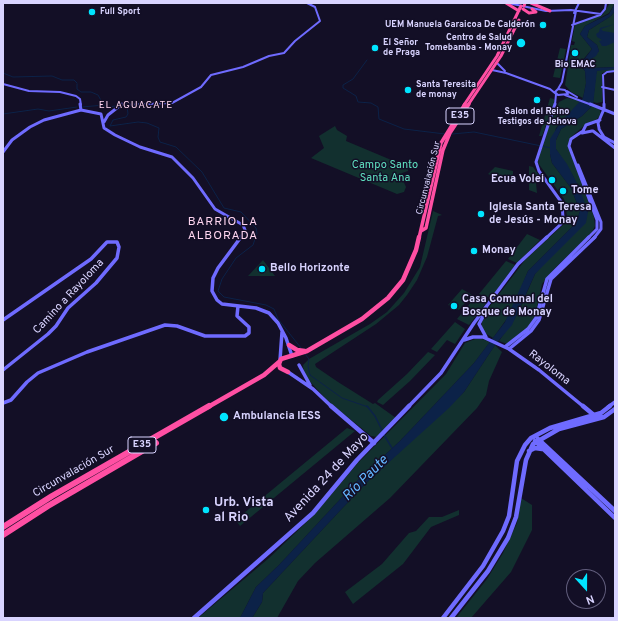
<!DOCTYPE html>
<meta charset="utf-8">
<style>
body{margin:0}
#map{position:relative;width:618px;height:621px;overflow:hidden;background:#130f26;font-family:Overpass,sans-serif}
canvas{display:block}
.frame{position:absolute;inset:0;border:4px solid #d9d4ff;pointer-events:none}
.north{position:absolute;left:566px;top:569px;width:40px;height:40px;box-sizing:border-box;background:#130f26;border:1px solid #625e7d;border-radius:50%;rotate:159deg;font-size:11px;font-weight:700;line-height:16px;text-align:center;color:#d9d4ff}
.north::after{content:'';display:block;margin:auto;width:14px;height:18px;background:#00e5ff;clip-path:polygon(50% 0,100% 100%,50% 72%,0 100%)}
</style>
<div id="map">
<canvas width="618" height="621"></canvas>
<div class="frame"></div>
<div class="north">N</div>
</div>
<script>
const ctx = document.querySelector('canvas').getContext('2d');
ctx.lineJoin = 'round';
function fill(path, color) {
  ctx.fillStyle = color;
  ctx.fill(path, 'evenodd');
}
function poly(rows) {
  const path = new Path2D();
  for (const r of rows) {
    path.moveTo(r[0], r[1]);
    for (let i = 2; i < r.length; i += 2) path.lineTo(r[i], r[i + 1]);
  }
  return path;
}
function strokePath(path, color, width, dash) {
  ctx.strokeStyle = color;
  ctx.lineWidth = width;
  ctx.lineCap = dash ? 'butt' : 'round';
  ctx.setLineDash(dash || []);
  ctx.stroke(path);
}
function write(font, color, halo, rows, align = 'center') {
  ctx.font = font + ' Overpass,sans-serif';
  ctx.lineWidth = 3;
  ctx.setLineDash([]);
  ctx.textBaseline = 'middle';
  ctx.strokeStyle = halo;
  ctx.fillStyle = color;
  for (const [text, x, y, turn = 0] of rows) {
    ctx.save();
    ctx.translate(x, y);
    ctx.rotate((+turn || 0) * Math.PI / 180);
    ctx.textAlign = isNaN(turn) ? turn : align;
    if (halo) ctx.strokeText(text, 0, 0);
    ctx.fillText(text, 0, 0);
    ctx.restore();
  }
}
fill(poly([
 [610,3,615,3,609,13,585,26,580,34,592,49,581,62,581,67,585,71,586,83,583,98,571,92,565,85,570,54,572,54,572,51,570,51,571,45,574,45,575,42,572,41,575,24,603,14],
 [615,11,615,67,592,68,592,65,585,63,599,51,597,45,587,37,589,30,611,16],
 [560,48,566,49,560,78,553,77],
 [602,69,615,69,615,71,602,73,602,102,597,103,593,102,596,74,597,71],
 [550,98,554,99,555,101,542,136,539,136],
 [567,98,581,101,556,128,550,154,552,163,571,188,580,211,576,223,528,271,511,313,493,338,485,333,482,327,482,322,487,310,525,260,564,224,567,216,564,199,538,163,542,143,559,102],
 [593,105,599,108,601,114,597,119,585,125,570,138,568,146,594,217,595,226,592,232,554,269,542,284,535,316,528,328,507,344,499,341,517,315,535,274,588,212,573,176,556,149,556,140,561,129,582,116],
 [335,126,337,130,347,136,346,141,408,167,408,171,402,173,401,176,406,187,404,192,397,194,311,158,324,148,319,136],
 [529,166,533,167,544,182,536,183,537,193,529,190],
 [495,167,513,171,513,184,488,174],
 [433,211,442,215,438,216,427,257,417,280,407,295,399,305,376,324,315,364,316,367,338,382,373,404,375,403,396,418,377,437,371,436,328,401,304,375,303,365,309,359,370,324,387,312,404,293,420,267],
 [527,234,540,240,517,263,508,259],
 [263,260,275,276,248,276],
 [506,261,515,265,491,298,479,294],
 [462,289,472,295,459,310,448,305],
 [476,296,487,302,469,325,457,319],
 [455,322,465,329,455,344,447,340,437,352,431,349],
 [475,339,482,339,490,342,474,363,400,441,359,479,279,565,256,587,240,618,198,618,269,558,314,515,358,463,446,374,465,343],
 [495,345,502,352,489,381,486,395,477,408,390,498,315,563,298,581,277,618,252,618,262,602,263,593,365,484,464,392],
 [428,352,435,355,410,381,383,405,377,402,378,400,407,374],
 [347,428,355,431,240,526,237,522,238,518],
 [521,498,532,505,532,530,511,572,471,618,456,618,487,579,503,553,517,523],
 [459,510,459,515,431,527,403,564,353,604,345,592,382,564,409,533,416,531,429,517,442,517]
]), '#12302f');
fill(poly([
 [615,3,615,11,611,16,589,30,587,37,597,45,599,51,596,56,585,63,592,65,592,68,615,67,615,69,597,71,593,105,582,116,561,129,556,140,556,149,567,164,579,187,588,212,586,223,535,274,512,325,495,345,464,392,449,408,365,484,263,593,262,602,252,618,240,618,256,587,279,565,359,479,400,441,474,363,505,322,528,271,576,223,580,211,571,188,552,163,550,154,550,139,560,123,583,98,586,83,585,71,580,65,592,49,580,34,585,26,609,14],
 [615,24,601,29,603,31,615,33,615,42,606,46,602,46,599,41,602,40,597,37,596,34,599,32,600,28]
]), '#0c2248');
strokePath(poly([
 [367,60,353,79,343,85,343,88,356,96,358,102,371,103,378,107,379,119,404,129,445,134],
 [3,73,13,77,52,76,62,80,74,80,77,83],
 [77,84,77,89,81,92,91,92,98,95,103,104],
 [123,106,127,106,128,114,126,117,113,120,110,126,138,122,147,123,159,128,158,137,160,142,176,147,202,172,224,208,241,212,256,228,257,233,253,245,236,258,222,279,218,291,224,297,266,305,274,309,278,319,301,348],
 [82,107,104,105,110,107,120,105],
 [3,114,38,109,49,111,77,107],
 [452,134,474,132,551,148],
 [305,354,309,359,308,366,310,375,342,398,368,407]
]), '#0c2248', 1);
strokePath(poly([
 [367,406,375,416,382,430],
 [384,435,392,448]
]), '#0c2248', 1.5);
strokePath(poly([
 [508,3,546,11,571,10,601,14],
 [574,13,579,3],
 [572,25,600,15,605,9,606,3],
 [497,63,505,71],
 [492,70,506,73,550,89,556,94,555,105],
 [3,84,29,91,60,92,76,96,80,99,81,105],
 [602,87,615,90],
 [558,89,562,82,576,11],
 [558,89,565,90,568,94,558,95,555,92,558,89],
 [567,91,577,97],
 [565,95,592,105],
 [120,105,172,103,201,87,211,75,243,67,269,56,284,53,295,41,320,21,315,7,307,3],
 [604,105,603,75,607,72,615,71]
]), '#6f6bff', 2);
strokePath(poly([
 [80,104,81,110],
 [590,104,615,114],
 [81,110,101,114,104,128,115,135,140,147,172,157,193,178,215,209,243,225,245,230,240,238],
 [104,122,108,115,122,104],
 [599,128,598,123,604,109,604,104],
 [599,129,604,137,615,143],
 [593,131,615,148],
 [582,133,592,131],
 [3,152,12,140,30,127,44,120,81,110],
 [578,165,601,222,601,229,594,238],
 [546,238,561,224,563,218,562,203,539,171,536,162,555,104],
 [588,238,597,229,597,220,569,146,571,139,583,131,586,125,600,120]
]), '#6f6bff', 3);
strokePath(poly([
 [241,237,218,268,213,278,212,291,217,300,222,304,256,308,269,313,278,323,286,338,292,356],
 [3,320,91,259,107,242,117,242,119,247,117,258,96,283,68,308,56,326,48,334,3,370],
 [486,337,479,324,487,309],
 [464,340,473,337,483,337,509,349,539,370,584,407],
 [505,347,528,329,536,318,547,279,589,237],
 [509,349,531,331,539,320,551,279,595,237],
 [280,360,282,332],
 [299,365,310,385],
 [288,372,313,389,332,407],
 [3,403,11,400,27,382,38,373,87,352,165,325,177,326,205,336,245,336,249,333,249,327,237,316,238,306],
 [408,407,441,373,474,323,518,264,547,237],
 [608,407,615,402]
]), '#6f6bff', 3.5);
strokePath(poly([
 [331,406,374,443],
 [583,406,595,416],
 [538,439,615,511],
 [535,441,615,518],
 [529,451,535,448,542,449],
 [194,618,313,513,357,460,409,406],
 [443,618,483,566,503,531,509,516,517,461,525,445,531,438,550,428,601,413,610,406],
 [451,618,488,571,508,538,516,517,526,460,533,444,559,429,604,417,615,409]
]), '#6f6bff', 4.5);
strokePath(poly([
 [506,3,519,11],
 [531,3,550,11],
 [524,6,525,3],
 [523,9,529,13,536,12,532,9],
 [464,105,497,56,520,8],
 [468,105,501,56,519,20]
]), '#ff4fa3', 3);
strokePath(poly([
 [421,231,426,228,443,150,450,133,469,104],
 [419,238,441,143,465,104]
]), '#ff4fa3', 3.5);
strokePath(poly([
 [289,345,297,350,305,351],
 [288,372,280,368,279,364,281,359,307,351,362,319,388,298,403,280,416,250,419,237],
 [208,407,264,375,279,362]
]), '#ff4fa3', 4.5);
strokePath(poly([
 [3,527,52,496,209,406],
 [3,535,48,506,156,443]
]), '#ff4fa3', 6);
strokePath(poly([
 [520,8,521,6]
]), '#ff4fa3', 3);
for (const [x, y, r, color] of [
 [92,12,4,"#00e5ff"],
 [543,25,4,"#00e5ff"],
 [521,43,5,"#00e5ff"],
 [375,48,4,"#00e5ff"],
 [575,53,4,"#00e5ff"],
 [408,90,4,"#00e5ff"],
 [537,100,4,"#00e5ff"],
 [552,180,4,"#00e5ff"],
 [563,191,4,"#00e5ff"],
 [481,214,4,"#00e5ff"],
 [474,251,4,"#00e5ff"],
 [262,269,4,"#00e5ff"],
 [454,306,4,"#00e5ff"],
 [224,417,5,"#00e5ff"],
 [206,510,4,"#00e5ff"]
]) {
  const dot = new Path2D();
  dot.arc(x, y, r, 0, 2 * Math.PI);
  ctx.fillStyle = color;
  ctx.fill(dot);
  strokePath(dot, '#130f26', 1.5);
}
write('bold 9px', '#d9d4ff', '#130f26', [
 ["Full Sport",100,12],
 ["UEM Manuela Garaicoa De Calderón",535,25,"right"],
 ["Centro de Salud",512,38,"right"],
 ["Tomebamba - Monay",512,48,"right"],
 ["El Señor",383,43],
 ["de Praga",383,53],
 ["Bio EMAC",575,65,"center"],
 ["Santa Teresita",416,85],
 ["de monay",416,95],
 ["Salon del Reino",537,112,"center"],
 ["Testigos de Jehova",537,122,"center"]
], 'left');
write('9px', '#d9d4ff', '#130f26', [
 ["Circunvalación Sur",429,178,-76]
]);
ctx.letterSpacing = '1px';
write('10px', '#ffd6f0', '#130f26', [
 ["EL AGUACATE",136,106]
]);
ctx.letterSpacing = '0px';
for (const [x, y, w] of [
 [460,116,28],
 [142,445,28]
]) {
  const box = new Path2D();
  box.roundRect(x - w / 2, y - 8, w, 16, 3);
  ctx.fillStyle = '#130f26';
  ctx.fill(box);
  strokePath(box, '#d9d4ff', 1);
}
write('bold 10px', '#d9d4ff', null, [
 ["E35",460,116],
 ["E35",142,445]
]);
write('11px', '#5fe0c0', '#130f26', [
 ["Campo Santo",385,166],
 ["Santa Ana",385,179]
]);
write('bold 11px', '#d9d4ff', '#130f26', [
 ["Ecua Volei",544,180,"right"],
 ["Tome",571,191],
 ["Iglesia Santa Teresa",489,208],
 ["de Jesús - Monay",489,221],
 ["Monay",482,251],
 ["Bello Horizonte",270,269],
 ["Casa Comunal del",462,300],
 ["Bosque de Monay",462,313],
 ["Ambulancia IESS",233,417]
], 'left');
write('11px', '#d9d4ff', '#130f26', [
 ["Camino a Rayoloma",69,297,-47],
 ["Rayoloma",549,368,38],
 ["Circunvalación Sur",74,472,-30]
]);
ctx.letterSpacing = '1px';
write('12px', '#ffd6f0', '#130f26', [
 ["BARRIO LA",223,223],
 ["ALBORADA",223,237]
]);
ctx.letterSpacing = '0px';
write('13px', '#d9d4ff', '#130f26', [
 ["Avenida 24 de Mayo",327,478,-47]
]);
write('bold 13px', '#d9d4ff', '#130f26', [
 ["Urb. Vista",214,503],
 ["al Rio",214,518]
], 'left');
write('italic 14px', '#62b6ff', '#130f26', [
 ["Río Paute",366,479,-45]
]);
</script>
